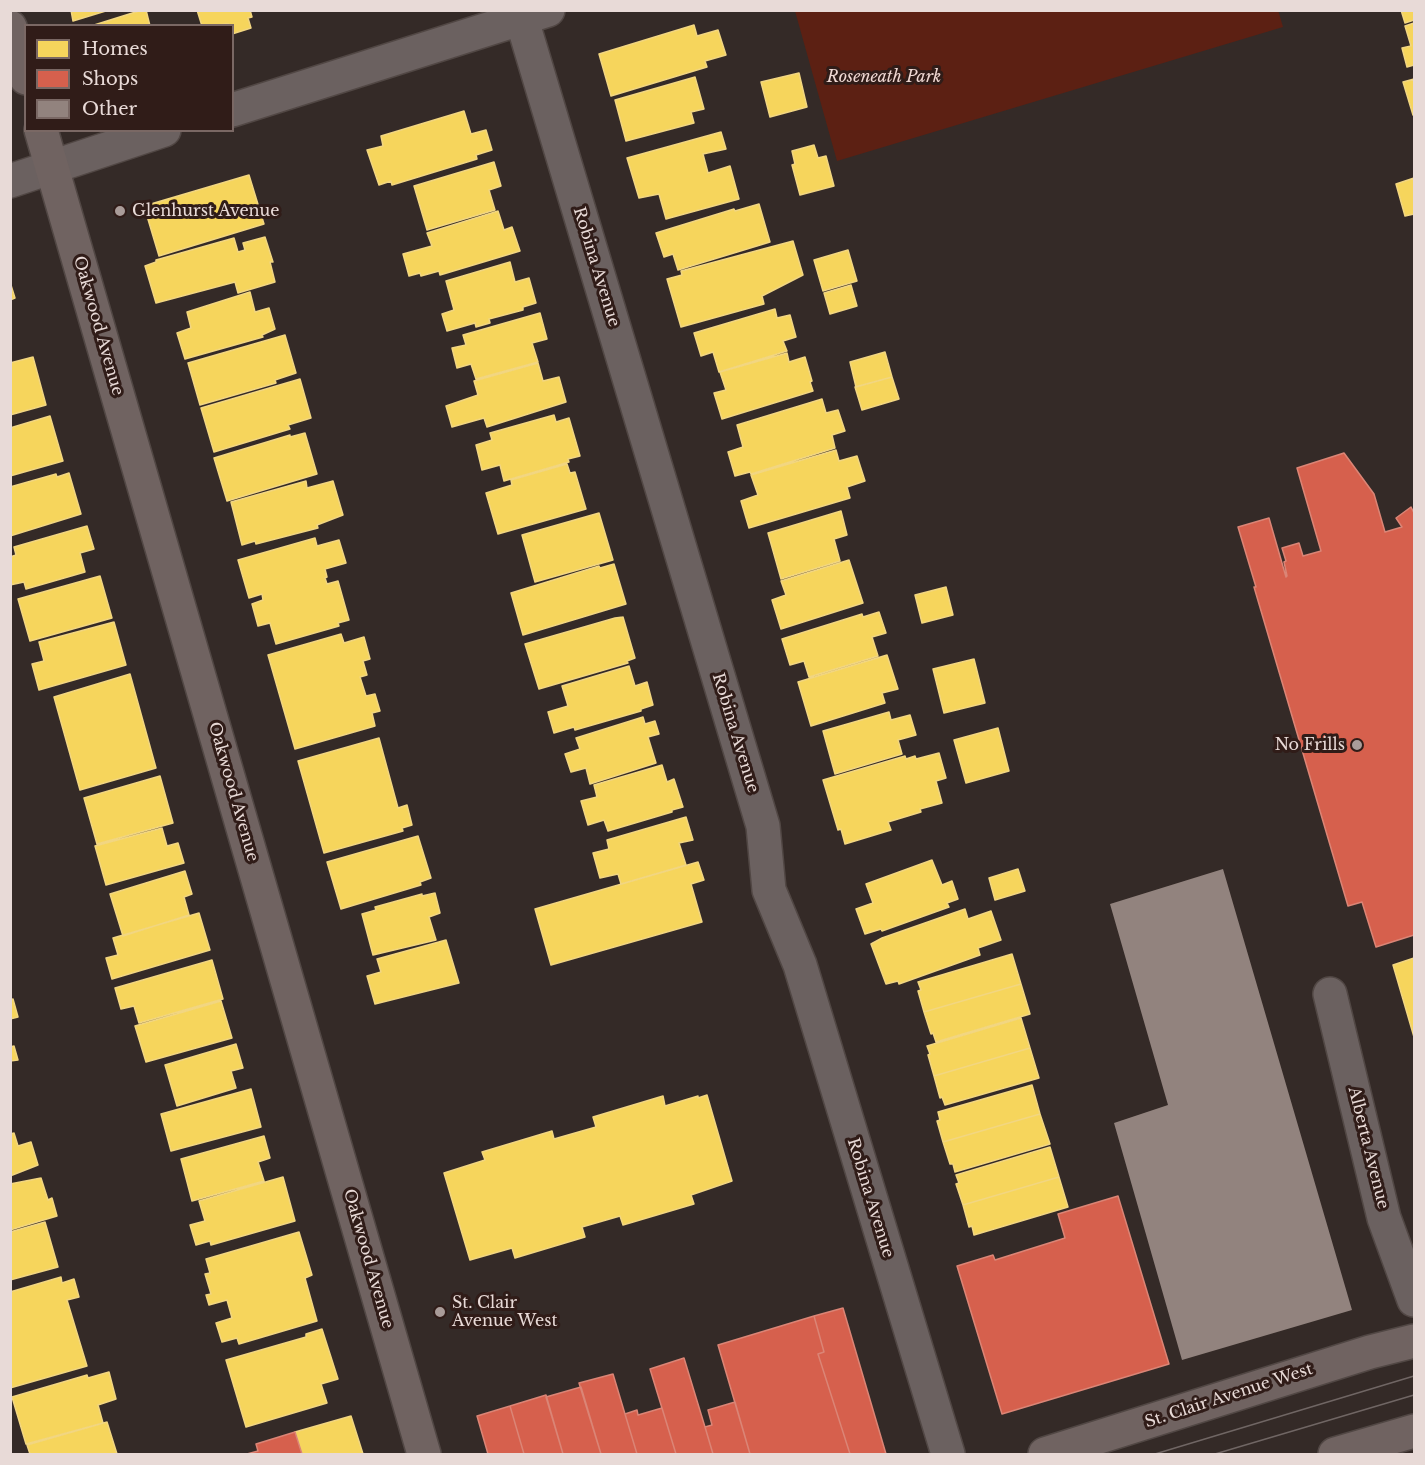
<!DOCTYPE html>
<style>
body{margin:0}
#map{position:relative;width:1425px;height:1465px;overflow:hidden;background:#342a27;font-family:"Libre Baskerville",serif}
canvas{display:block}
.frame{position:absolute;inset:0;border:12px solid #e8dad7;pointer-events:none}
.legend{position:absolute;left:24px;top:24px;width:210px;height:108px;box-sizing:border-box;background:#301c18;border:2px solid #7a6864;margin:0;padding:8px 10px;list-style:none;font-size:18px;color:#e8dad7}
.legend li{display:flex;align-items:center;gap:12px;height:30px}
.legend b{width:30px;border:2px solid #7a6864}
</style>
<div id="map">
<canvas width="1425" height="1465"></canvas>
<div class="frame"></div>
<ul class="legend">
<li><b style="height:16px;background:#f6d55c"></b>Homes</li>
<li><b style="height:16px;background:#d6604d"></b>Shops</li>
<li><b style="height:16px;background:#92837e"></b>Other</li>
</ul>
</div>
<script>
const ctx = document.querySelector('canvas').getContext('2d');
ctx.lineJoin = 'round';
function fill(path, color) {
  ctx.fillStyle = color;
  ctx.fill(path, 'evenodd');
}
function poly(rows) {
  const path = new Path2D();
  for (const r of rows) {
    path.moveTo(r[0], r[1]);
    for (let i = 2; i < r.length; i += 2) path.lineTo(r[i], r[i + 1]);
  }
  return path;
}
function strokePath(path, color, width, dash) {
  ctx.strokeStyle = color;
  ctx.lineWidth = width;
  ctx.lineCap = dash ? 'butt' : 'round';
  ctx.setLineDash(dash || []);
  ctx.stroke(path);
}
function write(font, color, halo, rows, align = 'center') {
  ctx.font = font + ' "Libre Baskerville",serif';
  ctx.lineWidth = 6;
  ctx.setLineDash([]);
  ctx.textBaseline = 'middle';
  ctx.strokeStyle = halo;
  ctx.fillStyle = color;
  for (const [text, x, y, turn = 0] of rows) {
    ctx.save();
    ctx.translate(x, y);
    ctx.rotate((+turn || 0) * Math.PI / 180);
    ctx.textAlign = isNaN(turn) ? turn : align;
    if (halo) ctx.strokeText(text, 0, 0);
    ctx.fillText(text, 0, 0);
    ctx.restore();
  }
}
fill(poly([
 [1278,10,1283,27,837,161,795,11]
]), '#5c2013');
const homes = poly([
 [71,10,109,10,73,21,71,10],
 [142,10,146,10,150,26,91,26,142,10],
 [197,10,250,10,252,17,248,18,251,28,232,34,232,26,228,24,202,26,197,10],
 [1401,10,1414,10,1414,20,1405,23,1401,10],
 [1414,23,1414,65,1407,67,1402,48,1411,46,1405,26,1414,23],
 [694,25,697,36,718,30,726,55,705,61,707,67,611,96,599,54,694,25],
 [799,73,807,107,770,117,761,82,799,73],
 [695,77,704,109,691,112,694,123,626,141,615,100,695,77],
 [1414,79,1414,115,1413,115,1403,82,1414,79],
 [464,111,471,134,486,130,492,150,476,155,477,159,392,185,391,181,379,185,367,150,383,146,381,136,464,111],
 [721,132,726,149,703,154,708,173,730,166,739,199,666,219,659,194,639,198,627,158,721,132],
 [814,145,818,158,826,156,834,186,800,195,792,165,795,164,792,151,814,145],
 [494,162,501,186,489,190,495,210,427,230,414,186,494,162],
 [249,175,264,224,159,256,144,206,249,175],
 [1414,178,1414,214,1405,216,1396,184,1414,178],
 [759,204,770,242,678,270,673,254,664,257,656,233,734,209,735,211,759,204],
 [498,211,504,230,512,227,520,251,440,275,439,271,421,276,420,273,409,276,403,254,432,246,427,233,498,211],
 [265,237,273,262,270,262,275,282,238,293,235,282,156,303,145,266,156,262,156,260,234,238,238,252,245,250,243,243,265,237],
 [793,241,803,275,762,296,764,304,681,327,667,279,682,275,681,271,793,241],
 [848,250,857,281,823,291,814,260,848,250],
 [510,262,515,282,529,278,536,303,523,307,523,310,489,319,490,323,476,327,475,323,447,331,442,314,454,310,446,281,510,262],
 [10,282,15,298,10,300,10,282],
 [851,285,857,306,830,314,824,293,851,285],
 [250,292,255,312,269,308,275,329,262,335,263,337,185,359,177,333,191,328,187,312,250,292],
 [775,309,777,318,790,315,796,337,783,341,787,351,719,372,713,352,701,356,694,333,775,309],
 [540,313,547,339,532,343,538,362,476,379,471,364,457,368,452,348,466,345,463,335,540,313],
 [285,335,296,373,275,380,276,383,200,405,188,363,285,335],
 [885,352,892,377,856,387,850,362,885,352],
 [787,353,789,362,805,357,812,381,810,382,813,391,722,419,714,393,726,390,720,372,787,353],
 [33,357,46,405,10,415,10,363,33,357],
 [538,363,543,381,559,377,566,402,487,427,484,418,452,427,446,406,478,395,474,381,538,363],
 [892,377,899,399,862,410,855,387,892,377],
 [300,379,311,418,288,425,290,429,214,452,201,408,300,379],
 [822,399,826,413,838,410,845,431,832,435,835,448,751,474,750,472,735,476,728,452,743,447,737,425,822,399],
 [554,415,556,422,569,418,580,456,568,459,569,462,504,481,500,465,482,470,476,445,492,440,490,433,554,415],
 [50,416,63,461,10,476,10,428,50,416],
 [305,433,317,474,227,501,214,458,290,435,290,437,305,433],
 [836,450,839,461,857,456,865,481,847,487,850,498,749,528,741,501,758,495,751,475,836,450],
 [567,464,570,473,575,472,586,509,498,534,486,493,512,485,511,480,567,464],
 [69,473,81,514,10,536,10,487,56,474,57,477,69,473],
 [306,481,307,488,333,481,343,515,317,525,318,528,256,544,255,541,242,545,231,502,306,481],
 [841,511,847,535,834,539,840,561,781,579,768,533,841,511],
 [599,513,613,560,535,582,522,535,599,513],
 [87,526,94,549,80,553,85,572,26,589,24,582,10,585,10,557,16,555,14,547,87,526],
 [315,538,317,546,339,540,346,563,325,569,327,577,325,578,327,584,338,581,349,620,338,623,339,626,276,644,270,623,258,626,252,604,263,600,262,594,249,598,238,560,315,538],
 [849,560,863,603,781,629,772,600,786,595,781,581,849,560],
 [614,564,626,604,523,635,511,593,599,566,600,568,614,564],
 [100,576,112,618,30,641,18,599,100,576],
 [946,587,953,615,922,623,915,595,946,587],
 [879,612,886,633,872,637,878,656,809,677,804,661,790,665,782,639,862,614,863,617,879,612],
 [623,617,635,658,627,661,628,663,539,689,525,644,615,618,623,617],
 [114,622,126,665,39,690,32,664,44,661,39,642,114,622],
 [341,634,344,643,364,637,370,659,363,661,367,675,360,677,366,696,375,694,380,711,372,713,375,726,295,749,268,655,341,634],
 [887,655,898,689,882,693,885,703,811,726,798,682,887,655],
 [974,659,985,703,944,713,933,669,974,659],
 [629,666,635,686,647,682,653,705,641,709,641,711,575,730,574,727,554,733,548,712,568,706,562,686,629,666],
 [130,674,156,768,80,790,54,697,130,674],
 [889,712,891,720,910,715,916,735,898,740,902,754,835,774,823,731,889,712],
 [643,717,645,724,655,721,659,734,648,737,656,763,590,784,586,768,571,772,565,754,580,749,576,738,643,717],
 [998,728,1009,771,966,783,954,740,998,728],
 [379,738,398,808,407,805,412,825,402,828,403,831,324,853,298,761,379,738],
 [939,753,946,778,936,781,942,803,920,809,921,812,888,822,891,830,845,844,841,829,838,830,823,780,905,756,906,759,915,756,916,759,939,753],
 [662,765,667,782,674,779,683,807,672,810,672,812,608,831,604,820,588,825,581,801,597,797,594,785,662,765],
 [160,776,173,823,97,844,84,798,160,776],
 [686,817,693,840,679,843,686,865,621,884,618,874,600,878,593,853,609,849,607,840,686,817],
 [162,828,167,846,178,843,184,863,106,885,95,846,162,828],
 [418,836,431,878,420,882,421,885,341,909,327,862,418,836],
 [932,860,942,885,952,881,958,899,947,903,949,907,882,931,881,929,865,934,856,909,873,903,866,884,932,860],
 [698,862,704,880,691,884,702,922,551,965,535,909,698,862],
 [1018,869,1025,891,995,900,989,878,1018,869],
 [185,871,192,894,184,897,189,915,123,936,110,894,185,871],
 [435,893,440,913,429,917,436,940,373,955,362,914,376,910,375,907,422,894,422,896,435,893],
 [965,909,968,919,991,911,1001,940,978,948,980,955,899,984,898,981,886,984,871,944,882,938,965,909],
 [199,913,210,950,112,979,106,958,118,955,113,938,199,913],
 [446,940,459,983,375,1004,367,976,381,972,377,959,446,940],
 [1012,954,1021,984,924,1012,918,991,921,990,918,982,1012,954],
 [1414,958,1414,1037,1393,965,1414,958],
 [212,960,223,999,139,1023,134,1006,121,1009,115,988,212,960],
 [1021,984,1030,1014,936,1042,933,1033,931,1034,924,1012,1021,984],
 [13,999,18,1017,10,1019,10,1000,13,999],
 [221,1001,232,1038,146,1062,135,1026,221,1001],
 [1021,1018,1030,1048,934,1076,928,1055,930,1054,927,1046,1021,1018],
 [236,1044,243,1068,231,1071,236,1088,177,1106,165,1065,236,1044],
 [14,1046,18,1060,10,1061,10,1047,14,1046],
 [1030,1048,1039,1078,945,1105,942,1097,940,1098,934,1076,1030,1048],
 [1032,1085,1040,1114,943,1142,937,1121,940,1120,938,1112,1032,1085],
 [251,1089,261,1127,171,1151,161,1114,251,1089],
 [707,1095,732,1181,691,1195,694,1204,623,1225,620,1216,582,1227,585,1237,515,1258,512,1248,470,1260,444,1173,485,1160,482,1152,552,1131,554,1139,596,1127,593,1117,663,1096,665,1106,698,1096,698,1098,707,1095],
 [1040,1114,1050,1144,955,1172,953,1164,950,1164,943,1142,1040,1114],
 [14,1133,18,1146,31,1142,38,1165,10,1176,10,1134,14,1133],
 [264,1136,270,1158,258,1162,264,1181,192,1201,181,1159,264,1136],
 [1050,1147,1059,1177,963,1205,956,1184,959,1183,956,1175,1050,1147],
 [283,1177,295,1221,211,1245,210,1241,196,1245,190,1225,205,1221,199,1201,283,1177],
 [1059,1177,1068,1207,974,1235,972,1226,969,1227,963,1205,1059,1177],
 [41,1178,48,1200,52,1198,57,1216,10,1230,10,1184,41,1178],
 [45,1222,58,1267,10,1280,10,1232,45,1222],
 [299,1232,312,1275,305,1278,317,1321,239,1344,237,1338,222,1342,216,1323,232,1318,227,1300,209,1305,206,1295,211,1294,205,1274,210,1273,206,1259,299,1232],
 [61,1277,62,1283,74,1279,79,1297,67,1300,87,1366,10,1388,10,1292,61,1277],
 [322,1329,338,1379,321,1384,327,1403,246,1427,226,1360,306,1337,306,1334,322,1329],
 [109,1372,116,1399,98,1405,103,1423,26,1444,12,1397,87,1375,88,1378,109,1372],
 [351,1416,363,1454,302,1454,295,1432,351,1416],
 [107,1422,117,1454,30,1454,27,1445,107,1422]
]);
fill(homes, '#f6d55c');
strokePath(homes, '#f2d681', 1.5);
const shops = poly([
 [1344,453,1374,494,1385,532,1402,527,1396,518,1411,507,1414,513,1414,935,1376,947,1362,902,1348,906,1254,587,1256,587,1238,527,1269,518,1286,577,1287,576,1284,562,1286,561,1282,548,1299,543,1303,556,1321,551,1297,468,1344,453],
 [1118,1196,1169,1364,1002,1414,957,1266,993,1255,995,1260,1065,1238,1058,1214,1118,1196],
 [843,1308,886,1454,850,1454,818,1354,824,1352,814,1316,843,1308],
 [814,1316,824,1352,818,1354,850,1454,750,1454,718,1345,814,1316],
 [684,1358,705,1427,713,1454,676,1454,650,1369,684,1358],
 [613,1374,637,1454,601,1454,579,1383,613,1374],
 [581,1387,601,1454,563,1454,546,1397,581,1387],
 [546,1395,563,1454,524,1454,510,1406,546,1395],
 [735,1402,750,1454,713,1454,705,1427,712,1425,708,1410,735,1402],
 [510,1406,524,1454,488,1454,477,1416,510,1406],
 [662,1408,676,1454,637,1454,625,1414,637,1410,638,1415,662,1408],
 [295,1432,302,1454,247,1454,258,1451,256,1444,295,1432]
]);
fill(shops, '#d6604d');
strokePath(shops, '#db8576', 1.5);
fill(poly([
 [1223,869,1352,1310,1182,1360,1114,1123,1168,1105,1110,904]
]), '#92837e');
const street = poly([
 [519,10,763,826,769,890,800,965,948,1454],
 [232,110,548,10],
 [10,181,164,130],
 [1330,994,1384,1218,1414,1300]
]);
const secondary = poly([
 [10,27,26,78],
 [41,130,424,1454],
 [1045,1454,1370,1352,1414,1341],
 [1335,1454,1414,1431]
]);
strokePath(street, '#514744', 36);
strokePath(secondary, '#514744', 36);
strokePath(street, '#6b6160', 33);
strokePath(secondary, '#706361', 33);
strokePath(poly([
 [1155,1454,1414,1376],
 [1215,1454,1414,1395]
]), '#706664', 1.5);
for (const [x, y, r, color] of [
 [120,211,6,"#a99c99"],
 [1357,745,6,"#a99c99"],
 [440,1312,6,"#a99c99"]
]) {
  const dot = new Path2D();
  dot.arc(x, y, r, 0, 2 * Math.PI);
  ctx.fillStyle = color;
  ctx.fill(dot);
  strokePath(dot, '#301c18', 2);
}
write('italic 16px', '#f0d8d3', '#301c18', [
 ["Roseneath Park",884,77]
]);
write('16px', '#e8dad7', '#301c18', [
 ["Glenhurst Avenue",132,211],
 ["No Frills",1345,745,"right"],
 ["St. Clair",452,1303],
 ["Avenue West",452,1321]
], 'left');
write('16px', '#e8dad7', '#301c18', [
 ["Robina Avenue",596,267,73],
 ["Oakwood Avenue",98,326,74],
 ["Robina Avenue",735,733,73],
 ["Oakwood Avenue",233,792,74],
 ["Alberta Avenue",1368,1148,76],
 ["Robina Avenue",870,1198,73],
 ["Oakwood Avenue",368,1259,74],
 ["St. Clair Avenue West",1229,1396,-18]
]);
</script>
